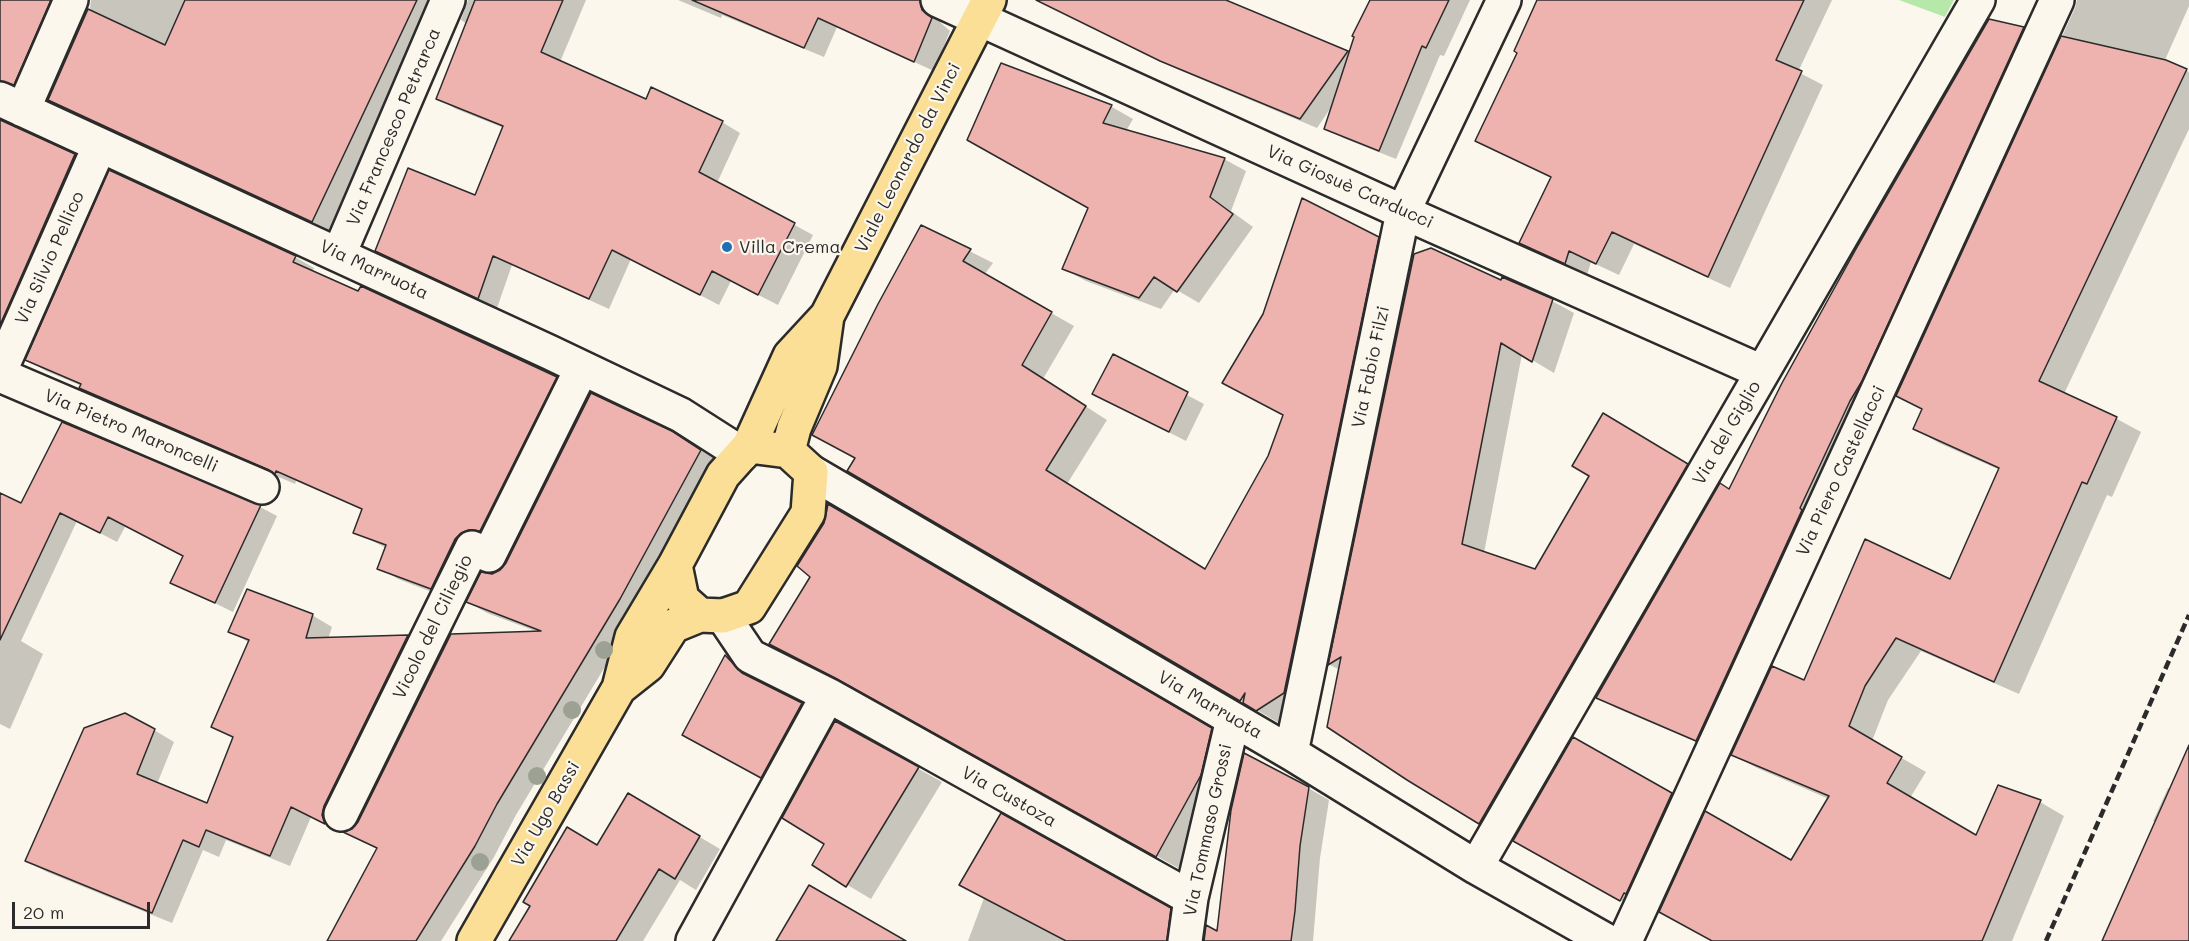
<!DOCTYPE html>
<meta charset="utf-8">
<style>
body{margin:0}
#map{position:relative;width:2189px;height:941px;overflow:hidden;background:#fbf7ec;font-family:Mali,sans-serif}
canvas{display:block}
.scale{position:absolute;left:12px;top:902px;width:138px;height:27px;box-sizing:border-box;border:3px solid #2b2b2b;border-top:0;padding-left:8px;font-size:18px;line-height:21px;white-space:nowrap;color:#2b2b2b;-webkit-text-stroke:4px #fbf7ec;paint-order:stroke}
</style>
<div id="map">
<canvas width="2189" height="941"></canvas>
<div class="scale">20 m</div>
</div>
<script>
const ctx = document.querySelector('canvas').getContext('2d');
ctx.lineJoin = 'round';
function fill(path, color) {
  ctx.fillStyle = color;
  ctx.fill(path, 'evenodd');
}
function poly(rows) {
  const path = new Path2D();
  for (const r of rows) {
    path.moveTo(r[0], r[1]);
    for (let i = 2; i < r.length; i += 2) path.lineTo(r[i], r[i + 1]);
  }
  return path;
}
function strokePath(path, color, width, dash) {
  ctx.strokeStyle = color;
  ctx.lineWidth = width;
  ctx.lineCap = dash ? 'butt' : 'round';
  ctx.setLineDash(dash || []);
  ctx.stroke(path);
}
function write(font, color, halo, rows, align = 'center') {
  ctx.font = font + ' Mali,sans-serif';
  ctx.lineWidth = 4.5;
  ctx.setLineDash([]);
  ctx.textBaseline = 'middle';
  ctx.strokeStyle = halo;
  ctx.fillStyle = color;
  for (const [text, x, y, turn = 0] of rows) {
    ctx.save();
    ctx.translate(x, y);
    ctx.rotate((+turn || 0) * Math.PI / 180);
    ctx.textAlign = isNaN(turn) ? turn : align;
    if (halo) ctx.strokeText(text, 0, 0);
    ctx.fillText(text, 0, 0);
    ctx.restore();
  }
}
fill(poly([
 [1899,0,1954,0,1945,17]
]), '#b6e9a9');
fill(poly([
 [0,0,75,0,0,111],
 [91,0,452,0,331,232,68,110,50,100,90,8],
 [468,0,586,0,560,62,647,100,722,122,740,133,717,183,813,235,778,305,731,281,719,305,631,259,609,309,512,265,497,308,395,261,376,250,475,197,504,128,456,109,438,98,467,24,461,20],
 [678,0,942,0,938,13,941,23,950,31,934,71,837,27,824,57,722,15,721,18],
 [1038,0,1208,0,1240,8,1350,54,1371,0,1470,0,1444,56,1440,55,1396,159,1343,138,1326,128,1332,106,1317,128,1179,70],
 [1539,0,1832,0,1798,72,1823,85,1730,288,1634,244,1619,275,1591,262,1587,275,1543,255,1521,243,1552,178,1477,140,1519,52],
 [2077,0,2189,0,2189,6,2165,60,2189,72,2189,129,2064,394,2117,419,2141,432,2112,497,2107,495,2019,694,1921,651,1888,700,1872,741,1926,772,1910,798,1977,837,2040,802,2064,816,2012,941,1714,941,1792,862,1829,799,1757,768,1733,755,1804,681,1950,581,2000,470,1939,443,1915,429,1923,410,1898,396,2075,8],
 [1989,21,2023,28,2042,39,1715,750,1616,708,1598,697,1730,491],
 [1002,65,1112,107,1133,119,1126,131,1224,159,1246,171,1231,211,1253,227,1199,303,1175,289,1161,309,1086,281,1064,269,1089,207],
 [0,114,5,124,93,166,0,383],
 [922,227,993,263,984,275,1074,326,1043,379,1107,420,1067,484,1206,570,1269,457,1378,238,1401,251,1306,706,1279,723,849,471,857,458],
 [1415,255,1552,301,1574,313,1554,373,1522,354,1484,553,1535,571,1625,428,1708,478,1502,835,1408,779,1340,670,1330,665],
 [295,257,314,268,312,273,556,378,575,389,450,599,398,579,379,568,386,548,355,532,363,510,296,481,295,484,100,399,81,388,82,386,46,371,27,360],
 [1113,356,1204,404,1186,441,1111,403],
 [692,444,719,462,639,610,516,815,494,857,441,941,327,941,378,849,347,833,353,830,538,632,487,613,468,602,492,575,501,571],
 [0,495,22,505,260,507,277,516,233,612,172,582,184,556,126,525,117,542,77,521,21,641,43,654,10,729,0,724],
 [829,506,1233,742,1222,788,1178,868,861,690,771,644,812,576],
 [312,615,332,627,328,639,408,636,427,648,342,827,344,833,311,817,290,866,226,840,219,857,203,850,172,923,47,872,27,861,154,730,174,742,157,784,208,805,234,738,213,726,250,643,229,631],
 [725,657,742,666,756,682,818,714,779,786,701,744],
 [836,723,942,782,871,899,814,865,826,843],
 [1573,739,1692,806,1641,912,1515,840],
 [1308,788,1329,800,1320,858,1313,941,1215,941,1236,814],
 [2168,788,2189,798,2189,941,2104,941,2156,823,2153,821],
 [629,795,720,849,696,890,680,880,643,941,511,941,598,847],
 [984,898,1170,909,1194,923,1192,941,968,941]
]), '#0003');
const building = poly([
 [0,0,51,0,14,85,0,81,0,0],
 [185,0,417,0,312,222,48,100,88,9,165,45,185,0],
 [475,0,563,0,541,52,646,99,651,87,723,121,699,172,795,223,758,295,712,271,700,295,612,250,589,299,493,256,478,299,375,251,408,168,475,195,503,126,436,99,475,0],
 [692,0,920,0,922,10,932,18,914,62,818,18,804,48,692,0],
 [1036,0,1226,0,1348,51,1300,119,1160,61,1036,0],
 [1370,0,1449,0,1426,48,1422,46,1379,151,1324,129,1354,37,1352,36,1370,0],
 [1537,0,1804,0,1776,60,1802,71,1708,277,1612,232,1596,264,1569,251,1565,264,1519,243,1551,177,1475,141,1517,53,1514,51,1537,0],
 [1989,19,2024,27,1862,381,1850,401,1800,508,1802,510,1696,741,1596,698,1720,483,1729,489,1782,383,1856,249,1989,19],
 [2061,36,2166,60,2187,69,2039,381,2117,417,2087,484,2082,482,1994,682,1896,638,1865,686,1849,726,1902,757,1887,783,1976,835,1998,785,2041,800,1982,941,1712,941,1659,912,1705,811,1791,860,1829,796,1731,755,1772,666,1804,680,1865,539,1950,579,1999,468,1913,429,1922,409,1896,396,2061,36],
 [1001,63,1112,105,1103,123,1225,158,1210,197,1233,214,1177,292,1154,277,1139,298,1062,269,1088,208,967,140,1001,63],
 [0,120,75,154,0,325,0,120],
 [109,170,296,256,293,262,358,291,361,286,557,377,480,531,469,530,461,533,455,539,431,589,377,569,386,545,353,533,362,509,276,471,275,474,269,470,79,388,81,384,25,360,109,170],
 [1302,198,1379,237,1284,693,1256,711,1243,703,1245,693,1240,701,847,471,855,458,812,435,878,304,921,225,971,249,963,261,1052,312,1022,365,1086,406,1046,470,1205,569,1268,456,1283,415,1222,383,1263,314,1302,198],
 [1431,248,1501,280,1502,277,1553,299,1532,362,1501,343,1462,544,1535,569,1589,476,1572,466,1603,413,1688,464,1479,824,1407,780,1327,727,1341,657,1328,665,1414,254,1431,248],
 [1113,354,1188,392,1169,432,1092,394,1113,354],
 [591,393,672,431,701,450,620,599,497,804,475,846,416,941,327,941,377,848,343,832,352,829,358,822,451,634,541,631,466,602,481,572,492,574,500,570,506,563,591,393],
 [62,422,261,505,215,603,170,583,183,556,108,517,100,533,60,513,0,640,0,493,21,503,62,422],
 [828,504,1212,728,1201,775,1156,857,837,679,769,644,810,577,797,566,824,523,828,504],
 [247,589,313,614,306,638,408,635,324,806,322,815,325,824,291,807,270,856,206,830,199,847,183,840,152,913,25,861,84,728,125,713,155,729,137,774,207,803,233,737,211,727,249,640,228,632,247,589],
 [725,655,742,673,802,703,761,778,682,735,725,655],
 [835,721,919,767,846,887,812,865,824,844,782,818,835,721],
 [1573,737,1672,793,1626,894,1624,893,1620,901,1513,841,1573,737],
 [2189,745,2189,941,2102,941,2189,745],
 [1244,753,1309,787,1300,846,1295,911,1291,941,1204,941,1206,925,1217,931,1231,810,1244,753],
 [628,793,700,836,675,879,659,869,616,941,509,941,530,906,523,902,567,827,597,845,628,793],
 [1001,813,1171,908,1167,941,1066,941,959,885,1001,813],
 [809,885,906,941,776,941,809,885]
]);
fill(building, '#eeb2af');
strokePath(building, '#2b2b2b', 1.5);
const minor = poly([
 [938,0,1403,212,1762,372],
 [0,99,549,352,681,415,742,454],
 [23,110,71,0],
 [339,254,448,0],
 [0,371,100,145],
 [0,375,262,487],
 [811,472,1291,753,1476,867,1607,941],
 [723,616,750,656,828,695,1191,898],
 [1291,753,1403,212,1504,0],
 [341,814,472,548,489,555,582,368],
 [1476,867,1978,0],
 [693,941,828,695],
 [1185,941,1191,898,1233,719],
 [1625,941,2057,0]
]);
const primary = poly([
 [749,446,790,356,827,316,989,0],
 [749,446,788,451,811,472,808,513,749,607,723,616,700,615,682,599,675,565,723,475,749,446],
 [788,451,794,428,820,366,827,316],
 [619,688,648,665,673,626,700,615],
 [474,941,619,688,632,637,675,565]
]);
strokePath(minor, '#2b2b2b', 38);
strokePath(primary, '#2b2b2b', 38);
strokePath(minor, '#fbf7ec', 33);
strokePath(primary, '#fbdf96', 33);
strokePath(poly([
 [2046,941,2189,615]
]), '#2b2b2b', 4.5, [9, 4.5]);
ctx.fillStyle = '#9ca193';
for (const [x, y] of [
 [604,650],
 [572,710],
 [537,776],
 [480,862]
]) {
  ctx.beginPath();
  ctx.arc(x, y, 9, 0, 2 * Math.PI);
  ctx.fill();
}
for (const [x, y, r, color] of [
 [727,247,6,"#1f6fb2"]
]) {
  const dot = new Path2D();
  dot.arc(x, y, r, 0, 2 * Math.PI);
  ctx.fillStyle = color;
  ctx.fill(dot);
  strokePath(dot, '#fbf7ec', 2);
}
write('18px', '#2b2b2b', '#fbf7ec', [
 ["Via Francesco Petrarca",394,127,-67],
 ["Viale Leonardo da Vinci",908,158,-63],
 ["Via Giosuè Carducci",1350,187,24],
 ["Via Silvio Pellico",50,258,-66],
 ["Via Marruota",374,270,25],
 ["Via Fabio Filzi",1371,367,-78],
 ["Via Pietro Maroncelli",131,431,23],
 ["Via del Giglio",1727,433,-60],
 ["Via Piero Castellacci",1841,471,-65],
 ["Vicolo del Ciliegio",433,627,-64],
 ["Via Marruota",1210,705,30],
 ["Via Custoza",1009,797,29],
 ["Via Ugo Bassi",546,814,-60],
 ["Via Tommaso Grossi",1208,830,-78]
]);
write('18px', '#2b2b2b', '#fbf7ec', [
 ["Villa Crema",739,247]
], 'left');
</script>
